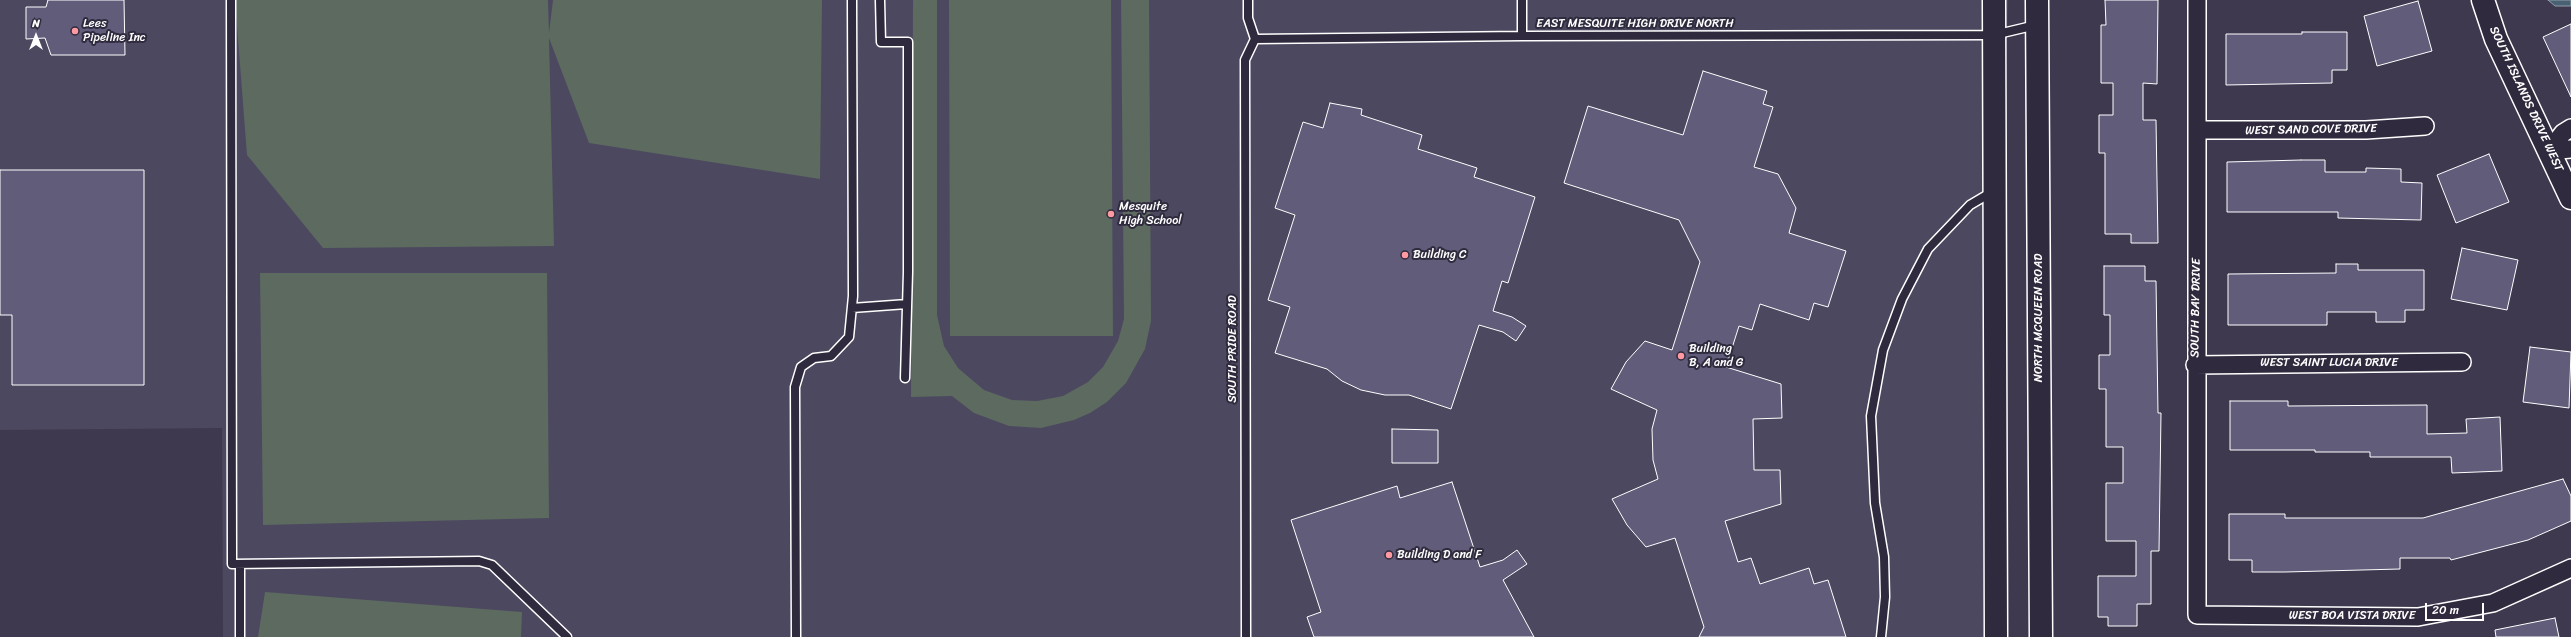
<!DOCTYPE html>
<style>
body{margin:0}
#map{position:relative;width:2571px;height:637px;overflow:hidden;background:#3e394f;font-family:Sriracha,sans-serif}
canvas{display:block}
.north{position:absolute;left:16px;top:16px;width:40px;height:40px;-webkit-text-stroke:3px #2f2a3d;paint-order:stroke;rotate:0deg;font-size:11px;font-weight:700;line-height:16px;text-align:center;color:#fff}
.north::after{content:'';display:block;margin:auto;width:14px;height:18px;background:#fff;clip-path:polygon(50% 0,100% 100%,50% 72%,0 100%)}
.scale{position:absolute;left:2425px;top:603px;width:59px;height:18px;box-sizing:border-box;border:2px solid #fff;border-top:0;padding-left:5px;font-size:12px;line-height:14px;white-space:nowrap;color:#fff;-webkit-text-stroke:3px #2f2a3d;paint-order:stroke}
</style>
<div id="map">
<canvas width="2571" height="637"></canvas>
<div class="north">N</div>
<div class="scale">20 m</div>
</div>
<script>
const ctx = document.querySelector('canvas').getContext('2d');
ctx.lineJoin = 'round';
function fill(path, color) {
  ctx.fillStyle = color;
  ctx.fill(path, 'evenodd');
}
function poly(rows) {
  const path = new Path2D();
  for (const r of rows) {
    path.moveTo(r[0], r[1]);
    for (let i = 2; i < r.length; i += 2) path.lineTo(r[i], r[i + 1]);
  }
  return path;
}
function strokePath(path, color, width, dash) {
  ctx.strokeStyle = color;
  ctx.lineWidth = width;
  ctx.lineCap = dash ? 'butt' : 'round';
  ctx.setLineDash(dash || []);
  ctx.stroke(path);
}
function write(font, color, halo, rows, align = 'center') {
  ctx.font = font + ' Sriracha,sans-serif';
  ctx.lineWidth = 4;
  ctx.setLineDash([]);
  ctx.textBaseline = 'middle';
  ctx.strokeStyle = halo;
  ctx.fillStyle = color;
  for (const [text, x, y, turn = 0] of rows) {
    ctx.save();
    ctx.translate(x, y);
    ctx.rotate((+turn || 0) * Math.PI / 180);
    ctx.textAlign = isNaN(turn) ? turn : align;
    if (halo) ctx.strokeText(text, 0, 0);
    ctx.fillText(text, 0, 0);
    ctx.restore();
  }
}
fill(poly([
 [0,0,2008,0,1989,637,223,637,222,428,0,430]
]), '#4c485f');
fill(poly([
 [235,0,548,0,549,33,553,0,822,0,820,179,589,143,549,38,554,246,323,248,247,155],
 [913,0,937,0,937,315,944,346,958,368,984,390,1012,400,1037,401,1063,396,1088,382,1103,367,1118,341,1124,319,1121,0,1149,0,1151,321,1145,349,1126,383,1107,402,1090,413,1074,420,1041,428,1009,426,974,413,952,396,911,397],
 [949,0,1111,0,1113,336,950,336],
 [260,273,547,273,549,518,263,525],
 [265,592,522,612,521,637,258,637]
]), '#5c6a60');
const water = poly([
 [2548,0,2571,0,2571,6,2555,6,2548,0]
]);
fill(water, '#496172');
strokePath(water, '#92a0aa', 1);
const building = poly([
 [48,0,124,0,125,55,51,55,45,38,26,39,26,7,46,7,48,0],
 [2105,0,2158,0,2157,84,2143,83,2143,120,2156,120,2158,243,2131,243,2131,234,2105,234,2105,153,2099,153,2099,115,2113,115,2113,83,2101,83,2101,25,2106,25,2105,0],
 [2418,1,2432,51,2377,66,2364,16,2418,1],
 [2571,24,2571,97,2543,37,2571,24],
 [2302,32,2347,32,2347,70,2332,70,2332,83,2226,85,2226,34,2302,34,2302,32],
 [1703,71,1767,91,1763,104,1773,107,1754,167,1778,174,1796,208,1789,233,1846,251,1828,307,1814,303,1809,320,1760,304,1752,330,1739,326,1726,367,1781,384,1782,418,1753,419,1754,470,1780,470,1781,504,1725,521,1738,562,1751,558,1760,584,1809,568,1814,584,1828,580,1846,637,1699,637,1704,627,1675,538,1646,547,1627,525,1612,499,1658,479,1653,460,1652,429,1657,410,1611,389,1626,362,1645,341,1672,350,1700,262,1679,220,1564,183,1588,106,1683,135,1703,71],
 [1330,103,1362,109,1361,115,1422,135,1418,149,1477,168,1474,177,1535,197,1508,283,1502,281,1493,311,1512,317,1526,326,1516,341,1503,332,1479,325,1451,409,1409,395,1385,395,1361,390,1342,381,1327,369,1275,353,1290,307,1268,300,1295,215,1275,208,1303,122,1323,128,1330,103],
 [2489,154,2509,202,2456,223,2437,175,2489,154],
 [2301,160,2325,160,2325,172,2366,172,2366,168,2401,169,2401,182,2422,183,2421,220,2338,218,2338,212,2227,212,2227,162,2301,160],
 [0,170,144,170,144,385,12,385,12,315,0,315,0,170],
 [2462,248,2518,260,2507,310,2451,299,2462,248],
 [2336,264,2358,264,2358,270,2424,270,2424,310,2405,310,2405,322,2376,322,2376,312,2327,312,2327,325,2228,325,2228,274,2336,273,2336,264],
 [2104,266,2145,266,2145,281,2156,281,2158,413,2161,413,2159,551,2151,551,2151,604,2137,604,2137,626,2108,626,2108,617,2098,617,2098,576,2136,576,2136,541,2106,541,2106,483,2123,483,2123,447,2106,447,2106,389,2099,389,2099,355,2110,355,2110,315,2104,315,2104,266],
 [2530,347,2571,352,2569,408,2523,402,2530,347],
 [2230,401,2288,401,2288,406,2427,405,2427,434,2467,433,2466,419,2500,417,2502,471,2452,473,2451,457,2370,457,2370,452,2315,452,2315,450,2230,450,2230,401],
 [1392,429,1438,430,1438,463,1392,463,1392,429],
 [2563,479,2571,496,2571,521,2528,540,2451,560,2450,558,2400,558,2400,569,2285,572,2252,572,2252,560,2229,560,2229,514,2285,514,2285,518,2423,518,2563,479],
 [1452,482,1480,567,1503,560,1517,550,1527,564,1503,580,1534,637,1314,637,1307,617,1321,612,1291,520,1397,486,1400,498,1452,482],
 [2555,618,2559,637,2496,637,2495,630,2555,618]
]);
fill(building, '#605c79');
strokePath(building, '#fff', 1);
const lane = poly([
 [231,0,232,564,479,561,492,565,567,637],
 [880,0,881,42,908,42,908,272,905,378],
 [1248,0,1248,18,1255,39],
 [1522,0,1522,36],
 [852,308,907,304],
 [240,564,240,637],
 [796,637,795,387,801,367,814,358,831,356,849,337,853,296,852,0],
 [1246,637,1245,60,1255,39,1522,36,1994,35,2036,25],
 [1881,637,1885,597,1884,557,1875,503,1871,416,1883,350,1902,299,1928,249,1970,205,1992,192]
]);
const street = poly([
 [2197,0,2197,615,2418,617,2493,603,2571,568],
 [2198,130,2366,130,2425,126],
 [2549,151,2563,133,2571,128],
 [2549,151,2571,149],
 [2195,365,2462,362]
]);
const secondary = poly([
 [1994,0,1996,637],
 [2037,0,2041,637],
 [2483,0,2496,39,2571,198]
]);
strokePath(lane, '#fff', 11);
strokePath(street, '#fff', 20);
strokePath(secondary, '#fff', 25);
strokePath(lane, '#2f2a3d', 8);
strokePath(street, '#2f2a3d', 17);
strokePath(secondary, '#2f2a3d', 22);
for (const [x, y, r, color] of [
 [75,31,4,"#ff9aa2"],
 [1111,214,4,"#ff9aa2"],
 [1405,255,4,"#ff9aa2"],
 [1681,356,4,"#ff9aa2"],
 [1389,555,4,"#ff9aa2"]
]) {
  const dot = new Path2D();
  dot.arc(x, y, r, 0, 2 * Math.PI);
  ctx.fillStyle = color;
  ctx.fill(dot);
  strokePath(dot, '#2f2a3d', 1.5);
}
write('12px', '#fff', '#2f2a3d', [
 ["Lees",83,24],
 ["Pipeline Inc",83,38],
 ["Mesquite",1119,207],
 ["High School",1119,221],
 ["Building C",1413,255],
 ["Building",1689,349],
 ["B, A and G",1689,363],
 ["Building D and F",1397,555]
], 'left');
write('12px', '#fff', '#2f2a3d', [
 ["EAST MESQUITE HIGH DRIVE NORTH",1635,24],
 ["SOUTH ISLANDS DRIVE WEST",2526,99,65],
 ["WEST SAND COVE DRIVE",2311,130,-1],
 ["SOUTH BAY DRIVE",2196,308,-89],
 ["NORTH MCQUEEN ROAD",2039,318,-90],
 ["SOUTH PRIDE ROAD",1233,349,-90],
 ["WEST SAINT LUCIA DRIVE",2329,363],
 ["WEST BOA VISTA DRIVE",2352,616]
]);
</script>
